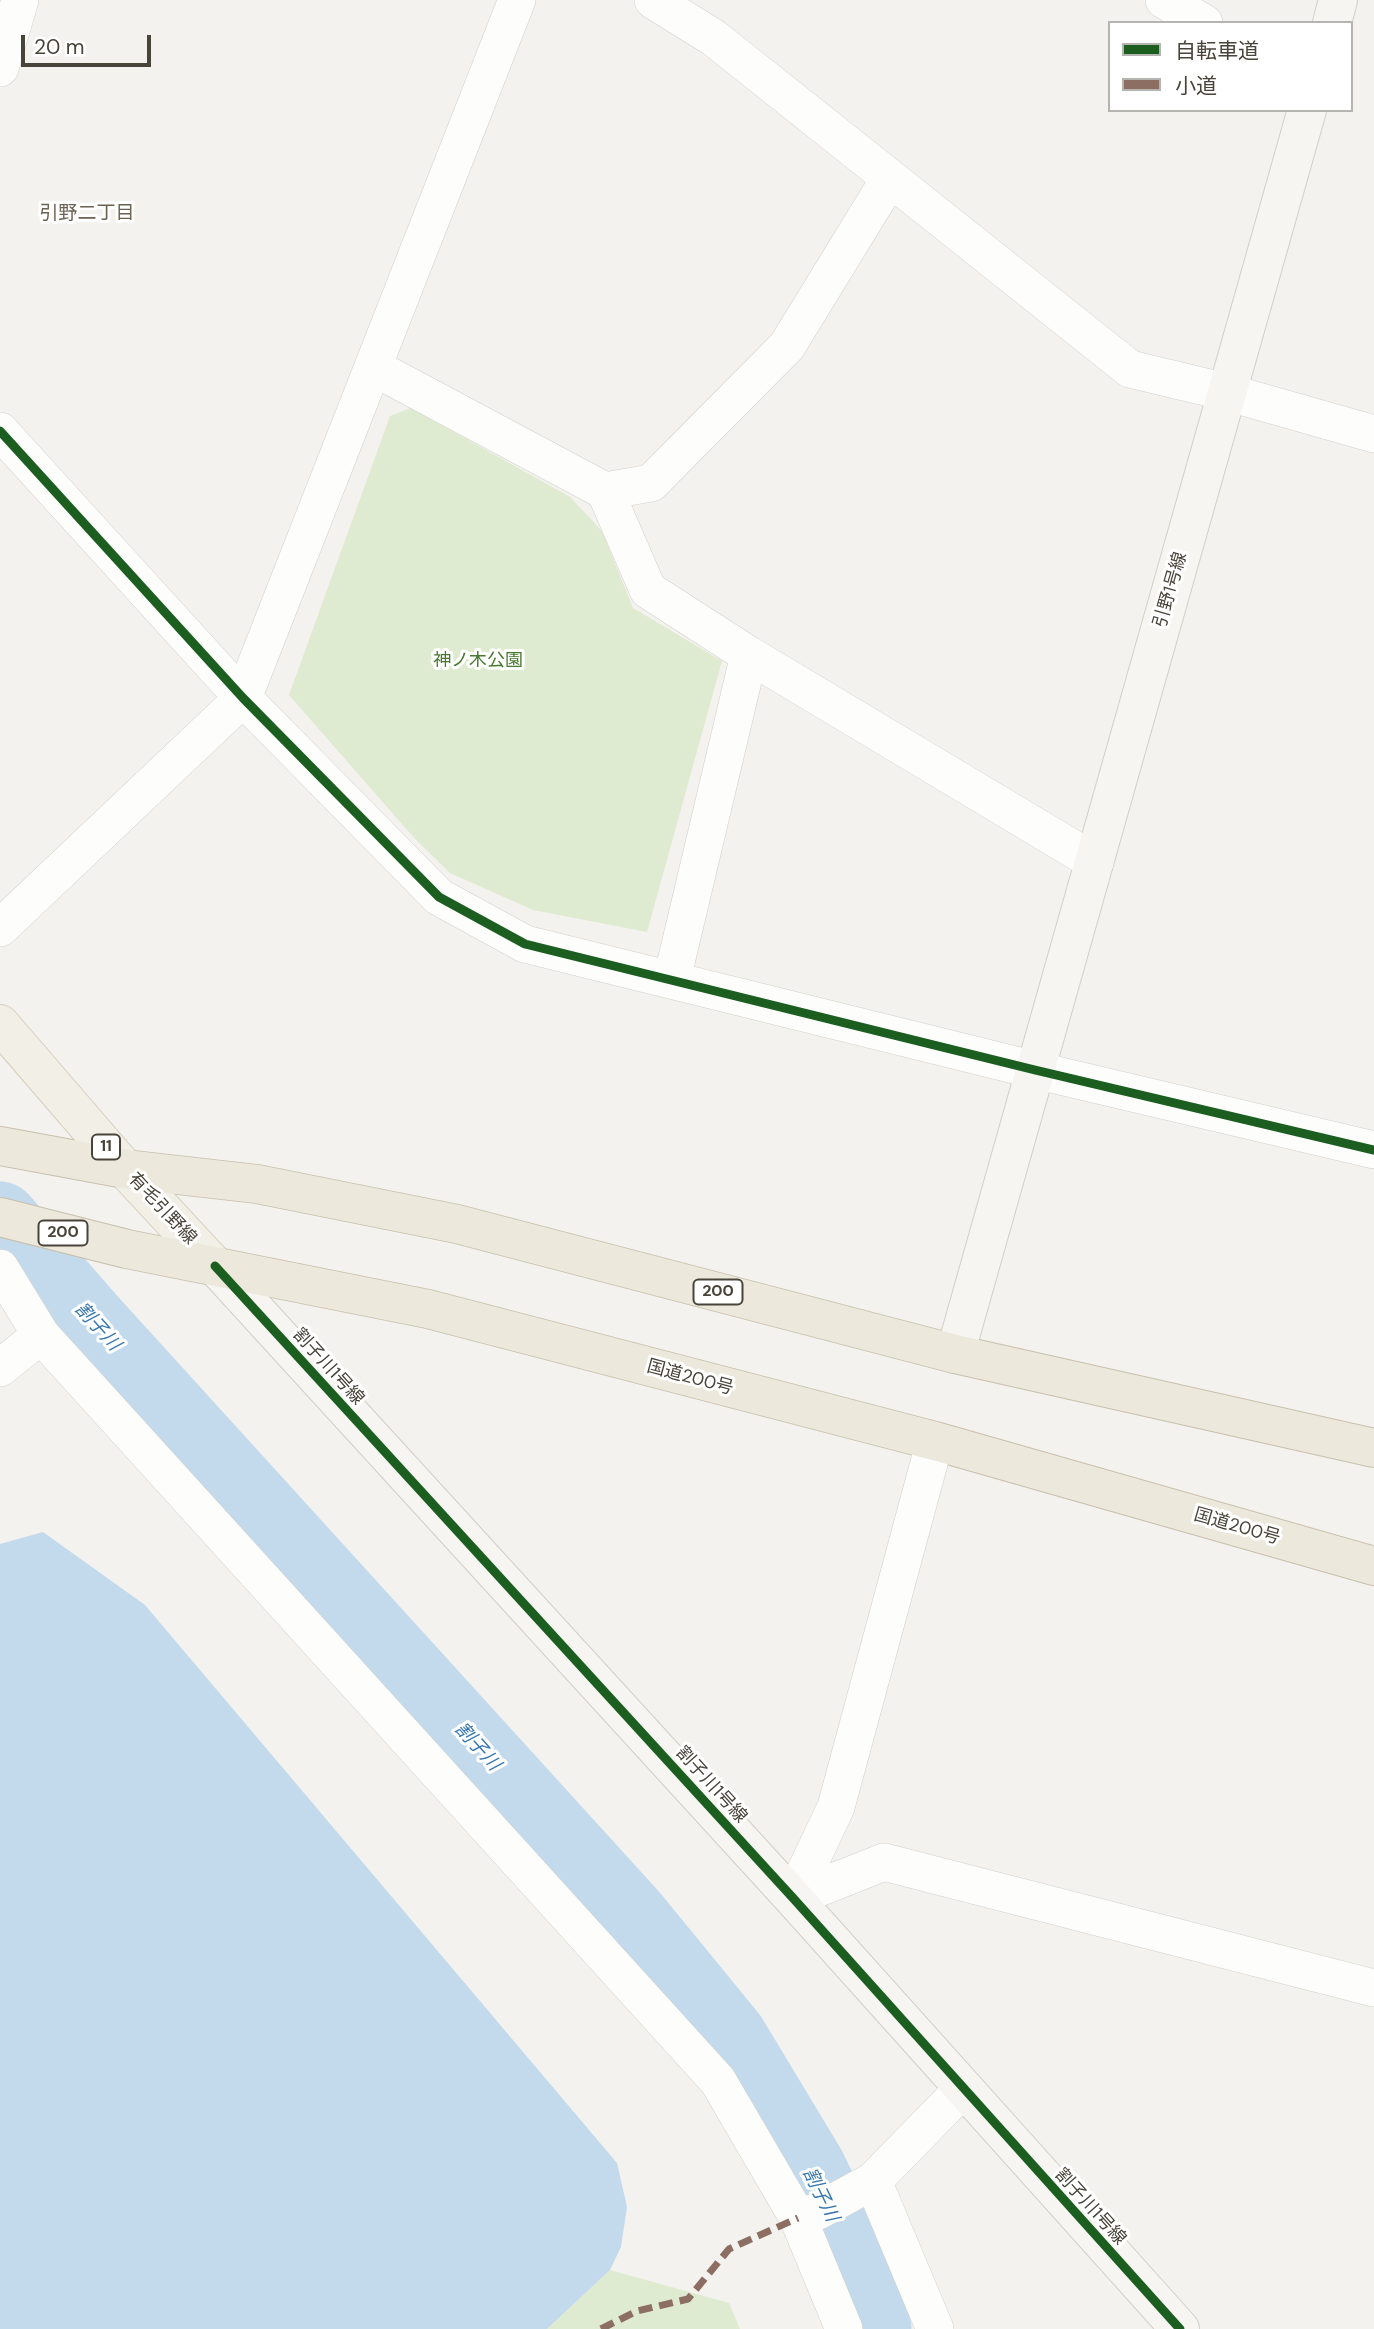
<!DOCTYPE html>
<meta charset="utf-8">
<style>
body{margin:0}
#map{position:relative;width:1374px;height:2329px;overflow:hidden;background:#f3f2ee;font-family:"DM Sans","Noto Sans JP",sans-serif}
canvas{display:block}
.legend{position:absolute;left:1108px;top:21px;width:245px;height:91px;box-sizing:border-box;background:#fff;border:2px solid #b6b4b0;margin:0;padding:9px 12px;list-style:none;font-size:21px;color:#49443a}
.legend li{display:flex;align-items:center;gap:14px;height:35px}
.legend b{width:35px;border:2px solid #b6b4b0}
.scale{position:absolute;left:21px;top:35px;width:130px;height:32px;box-sizing:border-box;border:4px solid #49443a;border-top:0;padding-left:9px;font-size:21px;line-height:24px;white-space:nowrap;color:#49443a;-webkit-text-stroke:5px #fff;paint-order:stroke}
</style>
<div id="map">
<canvas width="1374" height="2329"></canvas>
<ul class="legend">
<li><b style="height:9px;background:#1b5e20"></b>自転車道</li>
<li><b style="height:9px;background:#8d6e63"></b>小道</li>
</ul>
<div class="scale">20 m</div>
</div>
<script>
const ctx = document.querySelector('canvas').getContext('2d');
ctx.lineJoin = 'round';
function fill(path, color) {
  ctx.fillStyle = color;
  ctx.fill(path, 'evenodd');
}
function poly(rows) {
  const path = new Path2D();
  for (const r of rows) {
    path.moveTo(r[0], r[1]);
    for (let i = 2; i < r.length; i += 2) path.lineTo(r[i], r[i + 1]);
  }
  return path;
}
function strokePath(path, color, width, dash) {
  ctx.strokeStyle = color;
  ctx.lineWidth = width;
  ctx.lineCap = dash ? 'butt' : 'round';
  ctx.setLineDash(dash || []);
  ctx.stroke(path);
}
function write(font, color, halo, rows, align = 'center') {
  ctx.font = font + ' "DM Sans","Noto Sans JP",sans-serif';
  ctx.lineWidth = 6;
  ctx.setLineDash([]);
  ctx.textBaseline = 'middle';
  ctx.strokeStyle = halo;
  ctx.fillStyle = color;
  for (const [text, x, y, turn = 0] of rows) {
    ctx.save();
    ctx.translate(x, y);
    ctx.rotate((+turn || 0) * Math.PI / 180);
    ctx.textAlign = isNaN(turn) ? turn : align;
    if (halo) ctx.strokeText(text, 0, 0);
    ctx.fillText(text, 0, 0);
    ctx.restore();
  }
}
fill(poly([
 [411,408,570,497,602,531,633,608,722,661,647,932,533,910,450,873,415,839,289,695,390,416],
 [610,2270,729,2303,740,2329,547,2329]
]), '#dfebd0');
fill(poly([
 [43,1532,145,1605,617,2163,627,2207,621,2247,610,2270,547,2329,0,2329,0,1544]
]), '#c3daed');
strokePath(poly([
 [0,1220,90,1323,630,1917,729,2038,808,2169,843,2241,873,2329]
]), '#c3daed', 77);
const street = poly([
 [653,0,714,38,1130,369,1226,392,1374,434],
 [1164,0,1204,23],
 [0,68,20,0],
 [373,367,605,491,648,590,749,655,1095,862],
 [0,431,243,698,439,897,525,944,1035,1070,1374,1150],
 [605,491,651,483,787,346,890,178],
 [0,928,243,698,517,0],
 [672,979,749,655],
 [0,1268,41,1335,718,2081,798,2218,844,2329],
 [0,1368,41,1335],
 [793,1898,884,1862,1374,1988],
 [793,1898,836,1807,935,1441],
 [798,2218,818,2211,873,2181],
 [935,2329,873,2181,963,2089]
]);
const secondary = poly([
 [1332,23,1338,0],
 [215,1266,793,1898,1180,2329],
 [955,1354,1307,110]
]);
const primary = poly([
 [0,1024,125,1169,215,1266]
]);
const highway = poly([
 [0,1146,125,1169,257,1184,457,1224,955,1354,1374,1448],
 [0,1217,127,1249,428,1309,935,1441,1374,1566]
]);
strokePath(street, '#d1d0cc', 38);
strokePath(secondary, '#d2cfc5', 40);
strokePath(primary, '#d4cebd', 40);
strokePath(highway, '#c9bfab', 40);
strokePath(street, '#fdfdfc', 37);
strokePath(secondary, '#f6f5f1', 38);
strokePath(primary, '#f1efe6', 38);
strokePath(highway, '#ece8dc', 38);
strokePath(poly([
 [601,2329,637,2311,688,2299,729,2249,798,2218]
]), '#8d6e63', 7, [14, 7]);
strokePath(poly([
 [0,431,243,698,439,897,525,944,1035,1070,1374,1150],
 [215,1266,793,1898,1180,2329]
]), '#1b5e20', 9);
for (const [x, y, w] of [
 [106,1147,28],
 [63,1233,49],
 [718,1292,49]
]) {
  const box = new Path2D();
  box.roundRect(x - w / 2, y - 12.5, w, 25, 5);
  ctx.fillStyle = '#fff';
  ctx.fill(box);
  strokePath(box, '#49443a', 2);
}
write('bold 16px', '#49443a', null, [
 ["11",106,1147],
 ["200",63,1233],
 ["200",718,1292]
]);
write('18px', '#49443a', '#fff', [
 ["引野1号線",1171,590,-74],
 ["有毛引野線",162,1209,47],
 ["割子川1号線",328,1367,48],
 ["国道200号",690,1378,15],
 ["国道200号",1237,1527,16],
 ["割子川1号線",711,1785,48],
 ["割子川1号線",1090,2207,48]
]);
write('18px', '#487930', '#fff', [
 ["神ノ木公園",478,661]
]);
write('19px', '#6c6252', '#fff', [
 ["引野二丁目",87,214]
]);
write('italic 19px', '#3978b0', '#fff', [
 ["割子川",97,1327,48],
 ["割子川",477,1747,48],
 ["割子川",820,2195,64]
]);
</script>
